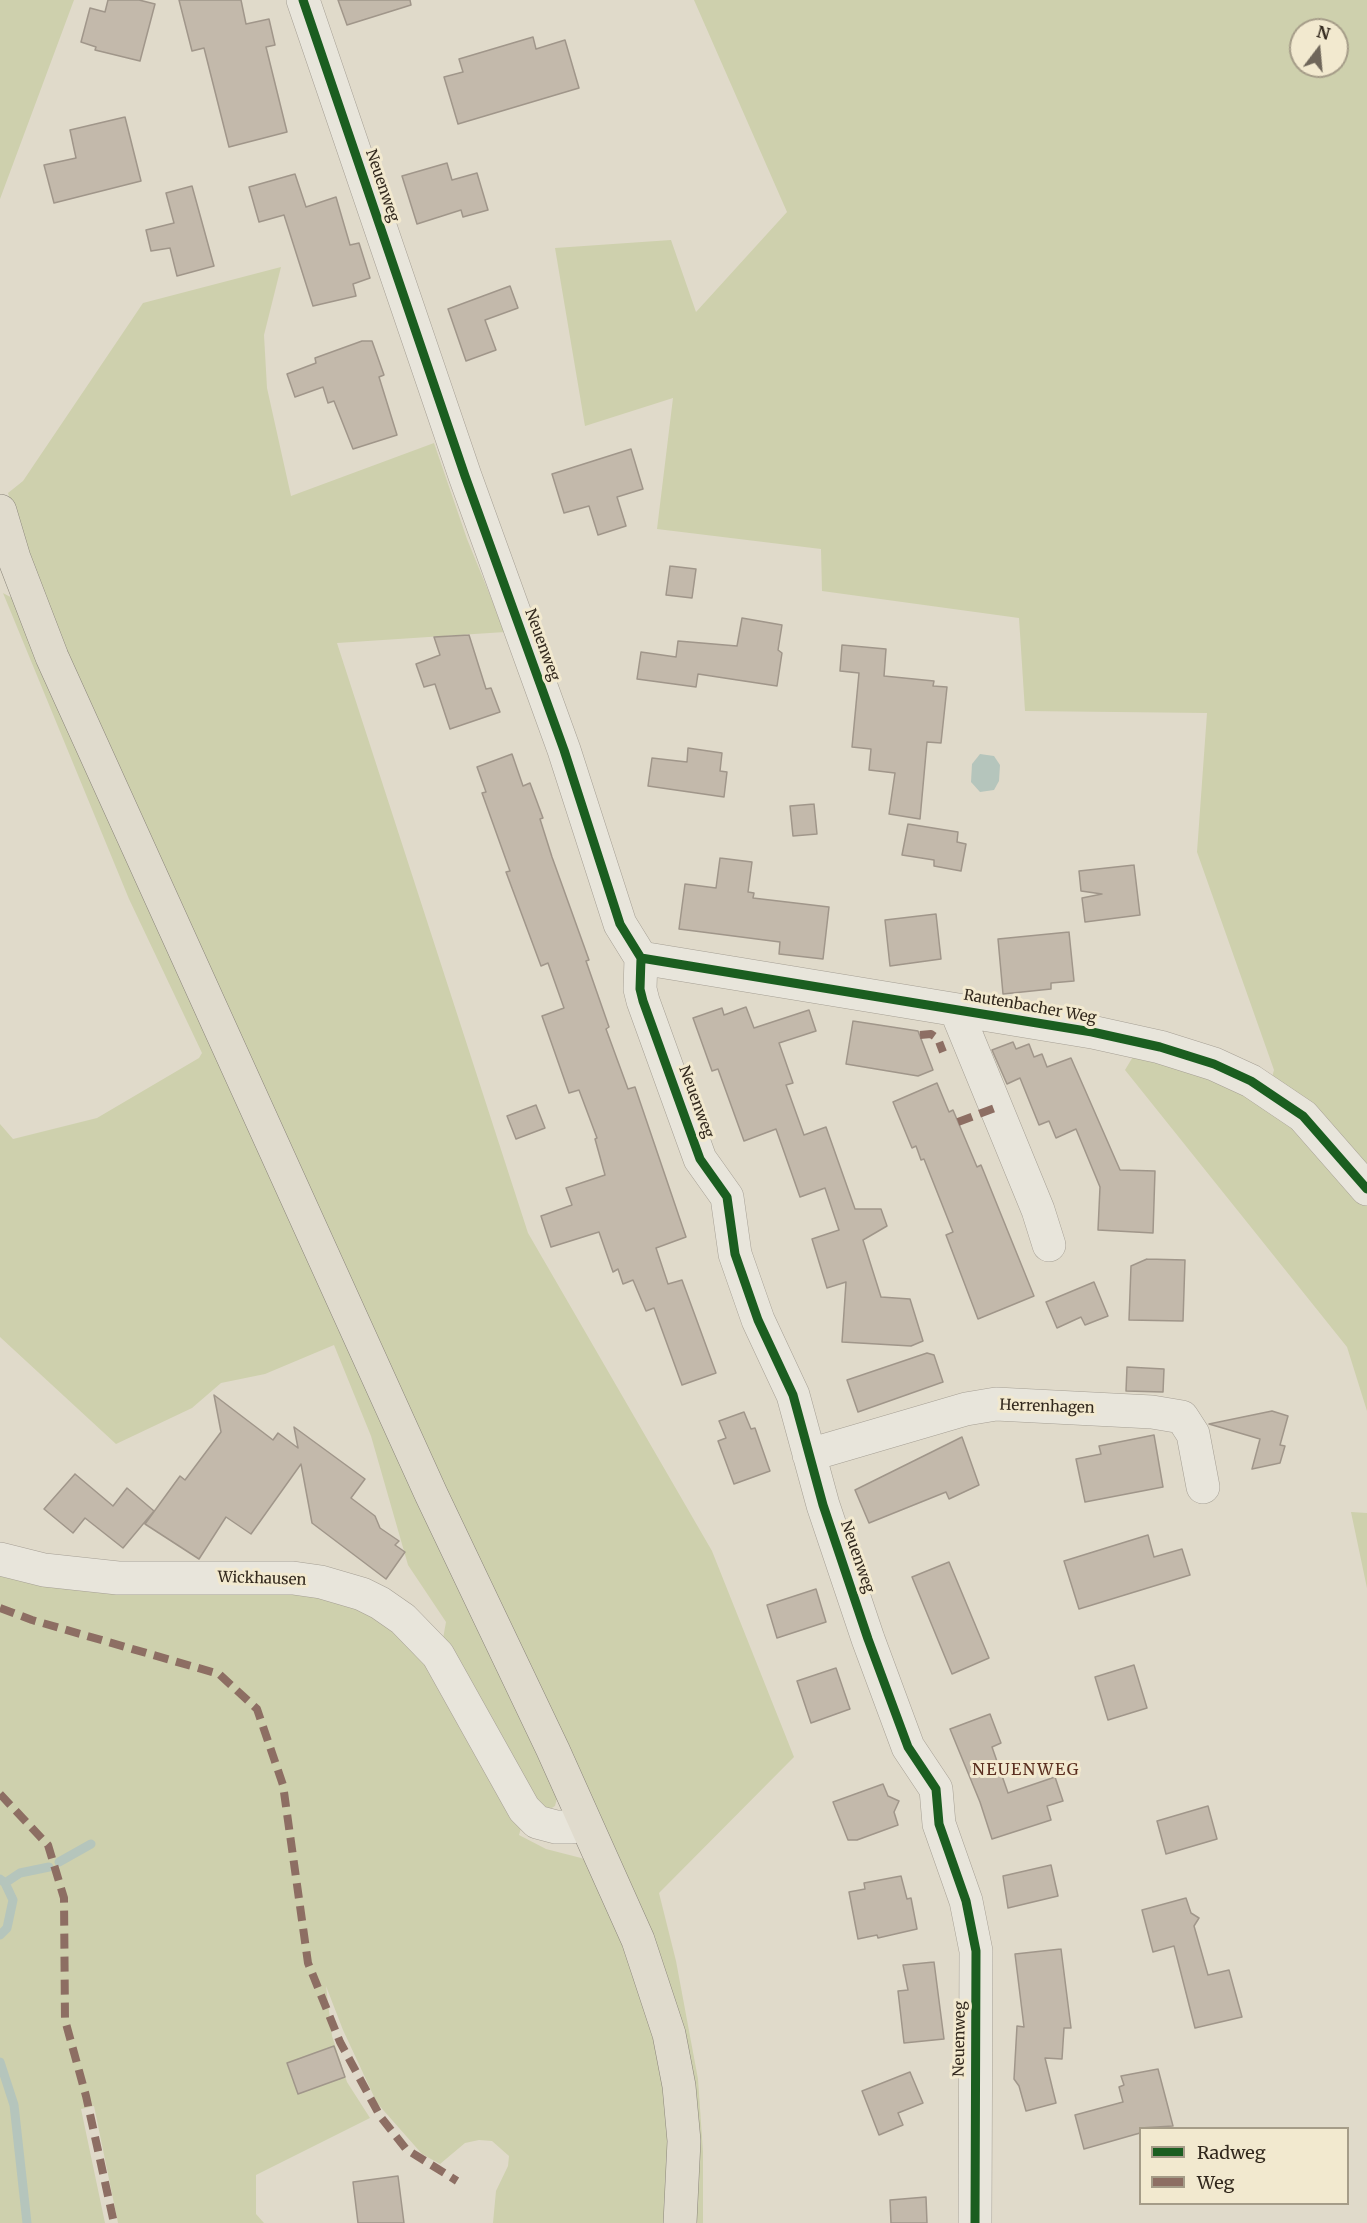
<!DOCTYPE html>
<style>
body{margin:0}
#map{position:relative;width:1367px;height:2223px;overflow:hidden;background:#e0daca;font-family:Merriweather,serif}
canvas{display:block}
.legend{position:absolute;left:1139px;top:2127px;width:210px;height:78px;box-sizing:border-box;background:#f2e9cf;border:2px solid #a59c88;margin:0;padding:8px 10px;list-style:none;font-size:18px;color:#32281d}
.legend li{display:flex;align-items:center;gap:12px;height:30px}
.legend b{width:30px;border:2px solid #a59c88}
.north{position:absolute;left:1289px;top:18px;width:60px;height:60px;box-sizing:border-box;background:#f2e9cf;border:2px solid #a59c88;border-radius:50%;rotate:16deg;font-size:16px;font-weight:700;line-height:24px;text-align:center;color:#32281d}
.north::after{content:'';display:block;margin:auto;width:21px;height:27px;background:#6f665a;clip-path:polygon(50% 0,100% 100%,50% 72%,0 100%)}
</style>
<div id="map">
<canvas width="1367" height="2223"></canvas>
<ul class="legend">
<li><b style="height:8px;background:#1b5e20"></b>Radweg</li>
<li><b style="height:8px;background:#8d6e63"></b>Weg</li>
</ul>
<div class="north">N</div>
</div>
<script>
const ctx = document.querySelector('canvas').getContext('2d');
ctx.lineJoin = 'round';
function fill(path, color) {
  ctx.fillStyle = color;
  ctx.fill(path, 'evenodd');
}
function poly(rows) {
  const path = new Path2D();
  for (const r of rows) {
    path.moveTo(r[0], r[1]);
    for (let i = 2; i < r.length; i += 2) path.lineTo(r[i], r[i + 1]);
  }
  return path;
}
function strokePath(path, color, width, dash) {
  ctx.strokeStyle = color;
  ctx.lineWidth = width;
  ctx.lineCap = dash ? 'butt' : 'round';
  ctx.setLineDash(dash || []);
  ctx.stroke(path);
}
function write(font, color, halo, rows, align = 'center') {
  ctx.font = font + ' Merriweather,serif';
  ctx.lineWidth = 6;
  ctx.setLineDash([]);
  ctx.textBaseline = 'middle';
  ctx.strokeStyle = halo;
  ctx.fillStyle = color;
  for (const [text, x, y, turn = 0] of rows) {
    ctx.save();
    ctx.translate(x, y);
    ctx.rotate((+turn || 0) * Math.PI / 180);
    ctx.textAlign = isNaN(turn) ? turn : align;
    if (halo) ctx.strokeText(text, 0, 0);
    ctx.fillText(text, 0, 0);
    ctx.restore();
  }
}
fill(poly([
 [0,0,74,0,0,199],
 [694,0,1367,0,1367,1178,1272,1077,1274,1070,1197,852,1207,713,1025,711,1019,618,822,591,821,549,657,529,673,398,585,426,555,248,671,240,696,312,787,212],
 [1301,30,1337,30,1337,66,1301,66],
 [281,267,264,335,267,388,291,496,434,443,467,539,505,632,337,643,528,1233,712,1551,794,1757,659,1893,676,1961,698,2079,703,2152,703,2223,693,2223,693,2100,71,669,31,567,8,493,23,481,143,303],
 [3,593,16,600,558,1794,555,1806,550,1809,539,1807,442,1644,446,1622,408,1565,371,1436,334,1345,265,1374,221,1383,192,1408,116,1444,0,1337,0,1124,13,1139,97,1118,199,1058,202,1053,129,899],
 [1137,1050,1265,1098,1367,1199,1367,1411,1347,1347,1125,1070],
 [1351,1512,1367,1513,1367,1588],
 [0,1565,291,1591,337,1599,377,1615,418,1648,521,1828,519,1835,546,1849,585,1859,594,1873,637,1980,662,2062,670,2141,668,2223,493,2223,496,2191,508,2166,509,2156,492,2141,479,2140,465,2143,440,2164,422,2154,377,2103,343,2030,326,1986,332,2036,347,2082,370,2118,256,2175,256,2214,264,2223,118,2223,94,2106,81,2109,105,2223,0,2223]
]), '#ced0ad');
fill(poly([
 [980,754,994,756,1000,765,999,781,994,790,980,792,971,782,972,764]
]), '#b5c5bc');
strokePath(poly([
 [59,1862,91,1844],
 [0,1879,5,1883,13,1900,7,1928,0,1935],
 [5,1883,20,1873,49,1867],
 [0,2062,14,2105,27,2223]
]), '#b5c5bc', 9);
const building = poly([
 [108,0,139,0,155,4,140,61,95,50,96,47,81,42,90,8,105,12,108,0],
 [179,0,241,0,246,24,269,19,275,45,266,47,287,132,229,147,204,48,192,51,179,0],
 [338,0,410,0,411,5,347,25,338,0],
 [533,37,536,49,565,40,579,88,458,124,444,77,463,72,459,59,533,37],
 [125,117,141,181,54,203,44,165,76,158,70,130,125,117],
 [447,163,452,180,477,173,488,210,463,217,461,210,417,224,402,176,447,163],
 [295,174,306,207,336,197,350,245,359,243,370,278,353,284,356,296,313,306,284,215,259,222,249,187,295,174],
 [192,186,214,266,177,276,170,248,151,251,146,230,174,223,166,193,192,186],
 [510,286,518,308,485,320,496,350,466,361,448,309,510,286],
 [362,341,372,341,384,375,379,377,397,435,353,449,334,401,328,403,323,387,295,397,287,374,316,363,315,358,362,341],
 [631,449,643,489,617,497,626,526,598,535,589,506,564,513,552,474,631,449],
 [670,566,696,569,692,598,666,595,670,566],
 [742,618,782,625,778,650,782,653,777,686,698,674,696,687,637,679,641,652,676,657,678,641,737,646,742,618],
 [469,635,486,689,491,688,500,712,450,729,435,684,424,687,416,664,440,655,434,637,469,635],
 [842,645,886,649,884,676,934,681,933,686,947,687,941,743,927,742,920,819,889,814,895,773,869,770,871,749,852,747,859,673,840,671,842,645],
 [688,748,722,753,720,771,727,772,724,797,648,786,652,758,687,762,688,748],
 [512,754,523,786,530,783,543,818,540,819,552,857,589,960,586,961,609,1027,606,1029,628,1089,635,1087,686,1237,656,1248,668,1284,682,1280,716,1373,682,1385,654,1308,646,1311,633,1280,623,1284,618,1269,613,1272,599,1232,551,1247,541,1216,572,1205,566,1188,605,1175,595,1139,597,1138,579,1090,569,1093,542,1016,564,1008,548,963,541,966,506,872,510,871,482,793,486,792,477,767,512,754],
 [814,804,817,834,793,836,790,806,814,804],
 [908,824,958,832,957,842,966,844,961,871,934,866,934,860,902,855,908,824],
 [720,858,752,862,748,892,754,893,753,898,829,907,823,959,779,954,780,942,679,929,685,884,716,888,720,858],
 [1134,865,1140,915,1085,922,1082,898,1102,894,1081,891,1079,871,1134,865],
 [936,914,941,959,890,966,885,920,936,914],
 [1069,932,1074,981,1051,983,1051,989,1003,994,998,939,1069,932],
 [746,1007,754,1028,809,1010,816,1031,779,1043,793,1083,786,1085,804,1135,826,1127,855,1209,881,1209,887,1226,863,1240,881,1297,910,1299,923,1341,911,1346,842,1342,846,1282,827,1288,812,1239,839,1230,825,1188,800,1197,776,1129,744,1141,718,1069,712,1071,693,1018,722,1008,724,1015,746,1007],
 [853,1021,918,1031,933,1070,918,1076,846,1064,853,1021],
 [1013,1042,1016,1049,1029,1044,1034,1057,1042,1054,1047,1067,1071,1058,1120,1170,1155,1171,1153,1233,1098,1230,1100,1187,1076,1129,1056,1138,1049,1121,1039,1125,1020,1078,1007,1084,992,1050,1013,1042],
 [937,1083,949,1112,953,1110,977,1167,981,1165,1034,1296,978,1319,946,1235,953,1232,924,1159,921,1160,916,1146,912,1148,893,1102,937,1083],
 [536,1105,545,1128,516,1139,507,1116,536,1105],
 [1147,1259,1185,1260,1183,1321,1129,1320,1131,1266,1147,1259],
 [1094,1282,1108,1316,1085,1325,1081,1317,1057,1328,1046,1302,1094,1282],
 [927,1353,934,1355,943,1382,858,1412,847,1380,927,1353],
 [1127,1367,1164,1369,1163,1392,1126,1391,1127,1367],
 [214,1395,273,1440,278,1433,298,1448,294,1427,365,1479,351,1498,375,1516,380,1528,399,1541,395,1545,405,1552,386,1579,312,1523,301,1464,251,1534,226,1517,199,1559,145,1524,180,1476,185,1480,221,1432,214,1395],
 [1272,1411,1288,1416,1280,1445,1285,1446,1280,1463,1252,1469,1260,1439,1209,1424,1272,1411],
 [744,1412,751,1429,755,1428,770,1471,734,1484,718,1441,726,1438,719,1421,744,1412],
 [1154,1435,1163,1487,1085,1502,1076,1459,1101,1454,1099,1446,1154,1435],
 [962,1437,979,1485,949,1499,946,1492,869,1523,855,1490,962,1437],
 [75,1474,113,1506,127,1488,154,1511,123,1548,85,1518,73,1533,44,1509,75,1474],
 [1148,1535,1154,1557,1182,1549,1190,1575,1079,1609,1064,1561,1148,1535],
 [949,1562,989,1658,952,1674,912,1577,949,1562],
 [816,1589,826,1622,777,1638,767,1605,816,1589],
 [1134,1665,1147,1708,1108,1720,1095,1677,1134,1665],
 [836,1668,850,1709,811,1723,797,1681,836,1668],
 [990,1714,1001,1743,992,1747,1008,1793,1055,1777,1063,1801,1047,1806,1051,1820,992,1839,980,1802,950,1729,990,1714],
 [883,1784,888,1796,899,1801,894,1812,898,1825,857,1840,848,1840,833,1802,883,1784],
 [1208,1806,1217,1839,1166,1854,1157,1821,1208,1806],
 [1051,1865,1058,1896,1008,1908,1003,1876,1051,1865],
 [901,1876,907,1899,911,1898,917,1929,878,1938,877,1935,858,1939,849,1892,865,1889,864,1883,901,1876],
 [1186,1898,1191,1913,1199,1918,1194,1926,1208,1975,1229,1970,1242,2017,1195,2028,1174,1946,1153,1952,1142,1910,1186,1898],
 [1061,1949,1071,2028,1064,2028,1062,2059,1045,2058,1056,2103,1026,2111,1019,2086,1014,2079,1017,2026,1024,2027,1015,1954,1061,1949],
 [934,1962,944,2039,904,2043,898,1991,908,1990,903,1965,934,1962],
 [334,2046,345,2077,298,2094,287,2063,334,2046],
 [1158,2069,1173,2126,1140,2128,1140,2133,1084,2149,1075,2115,1123,2102,1119,2087,1124,2085,1121,2076,1158,2069],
 [910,2072,923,2103,898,2113,903,2125,879,2135,862,2091,910,2072],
 [398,2176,404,2223,358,2223,353,2182,398,2176],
 [926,2197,927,2223,891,2223,890,2200,926,2197]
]);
fill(building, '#c3b9ab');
strokePath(building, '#a0968a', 1.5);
const minor = poly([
 [303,0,465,476,564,750,620,924,641,958,640,989,643,1001,700,1159,727,1197,735,1254,758,1320,793,1395,823,1505,868,1639,908,1747,936,1789,939,1824,966,1901,976,1951,975,2223],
 [641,958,1092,1032,1160,1047,1214,1064,1251,1081,1303,1116,1367,1189],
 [956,1010,1038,1210,1049,1245],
 [809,1455,966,1409,996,1404,1152,1412,1182,1417,1193,1434,1203,1487],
 [0,1559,44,1570,118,1578,293,1578,321,1582,362,1594,380,1603,403,1619,438,1655,524,1809,537,1822,556,1827,572,1827,585,1823]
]);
const major = poly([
 [0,511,14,558,52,657,431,1494,553,1750,638,1940,669,2034,679,2086,684,2141,680,2223]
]);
strokePath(minor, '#a59f94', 34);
strokePath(major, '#8a857a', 34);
strokePath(minor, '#e8e5db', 33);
strokePath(major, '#e0dbcd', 33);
strokePath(poly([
 [920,1035,931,1034,938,1039,943,1052],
 [958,1122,995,1108],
 [0,1608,32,1620,219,1674,257,1709,283,1785,308,1963,340,2042,380,2116,406,2149,457,2181],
 [0,1794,48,1845,64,1898,65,2020,86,2096,114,2223]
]), '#8d6e63', 8, [15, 8]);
strokePath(poly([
 [303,0,465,476,564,750,620,924,641,958,640,989,643,1001,700,1159,727,1197,735,1254,758,1320,793,1395,823,1505,868,1639,908,1747,936,1789,939,1824,966,1901,976,1951,975,2223],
 [641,958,1092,1032,1160,1047,1214,1064,1251,1081,1303,1116,1367,1189]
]), '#1b5e20', 9);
write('15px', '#32281d', '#f2e9cf', [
 ["Neuenweg",382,186,71],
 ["Neuenweg",542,645,70],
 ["Rautenbacher Weg",1030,1007,10],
 ["Neuenweg",696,1102,70],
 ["Herrenhagen",1047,1407,2],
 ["Neuenweg",857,1557,71],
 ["Wickhausen",262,1579,2],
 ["Neuenweg",960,2039,-89]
]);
ctx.letterSpacing = '1.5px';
write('16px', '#5b2f20', '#f2e9cf', [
 ["NEUENWEG",1026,1770]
]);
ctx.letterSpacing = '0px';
</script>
